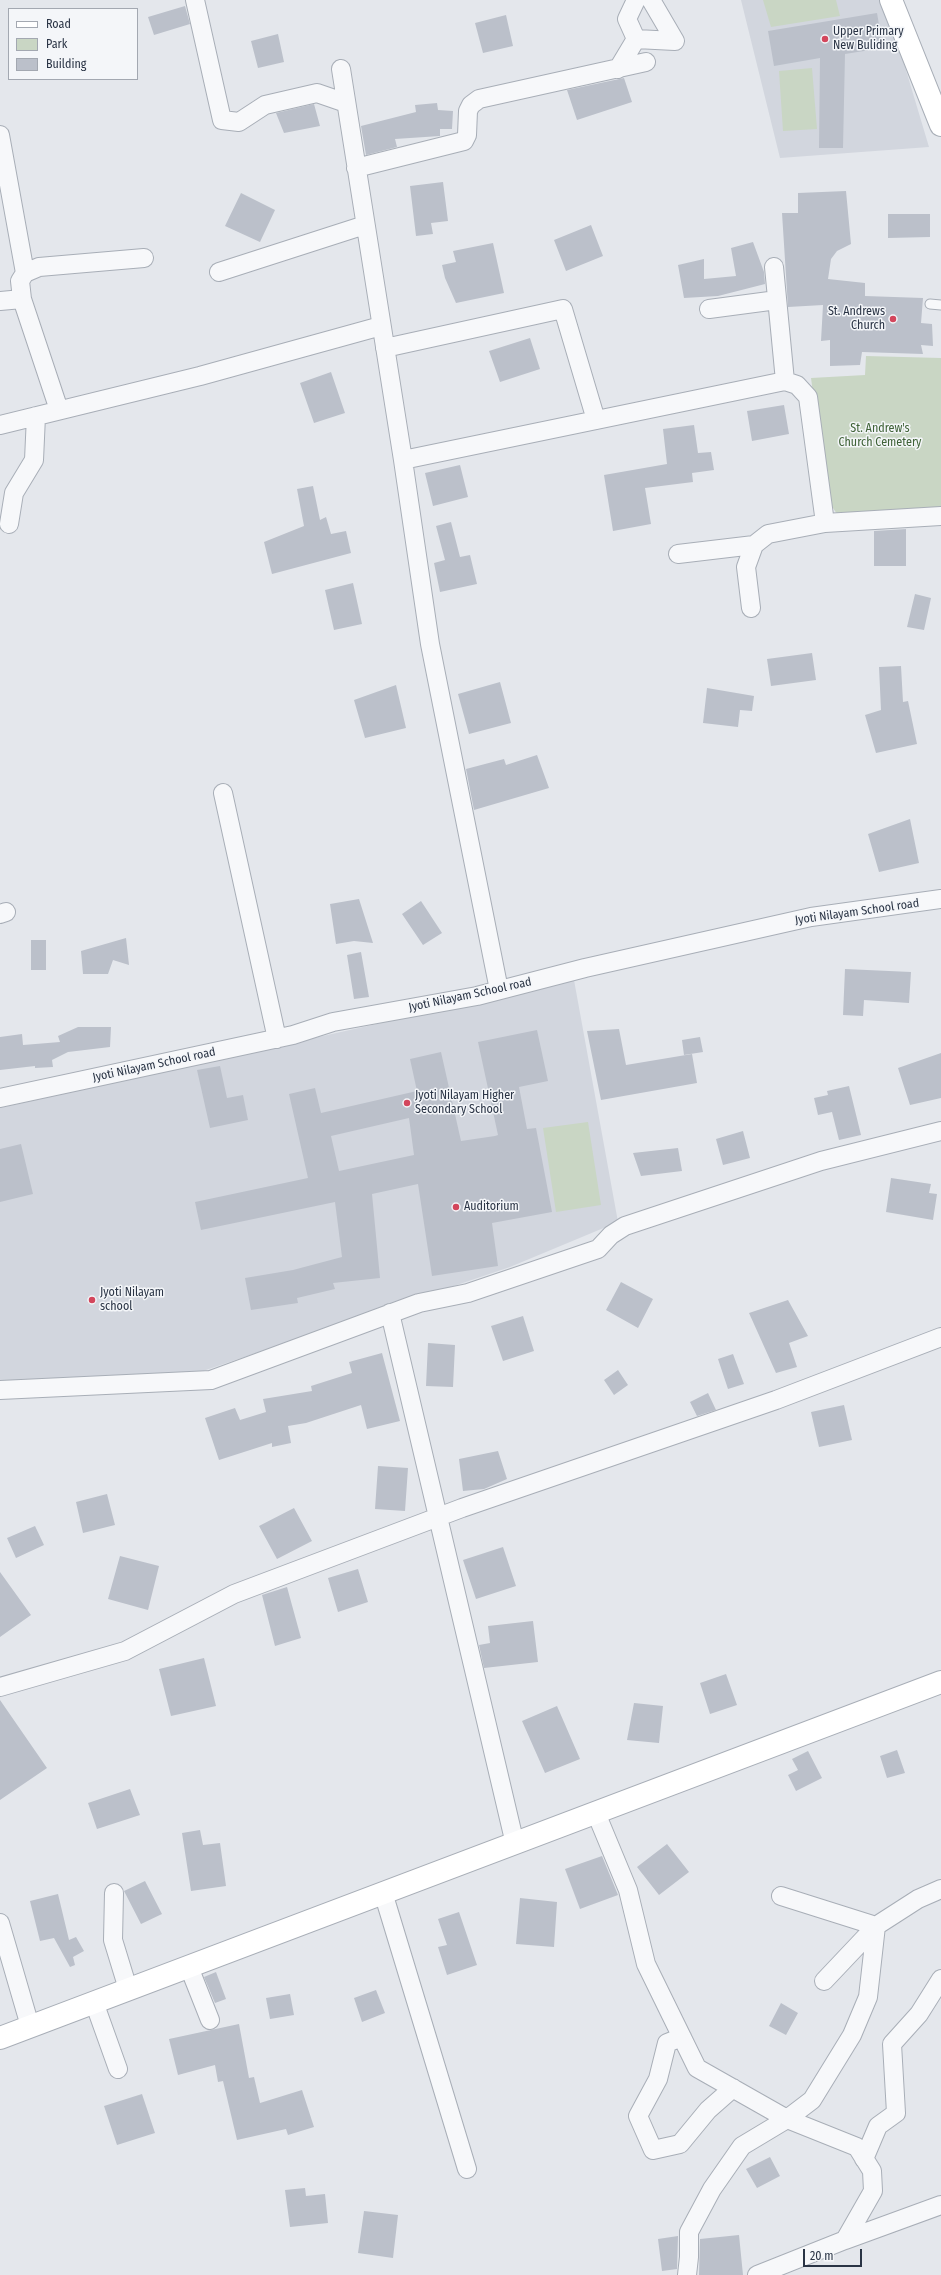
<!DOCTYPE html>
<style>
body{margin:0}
#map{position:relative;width:941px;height:2275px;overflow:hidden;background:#e4e7ec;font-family:"Fira Sans Condensed",sans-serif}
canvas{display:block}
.legend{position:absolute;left:8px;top:8px;width:130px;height:72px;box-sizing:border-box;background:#f4f6f9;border:1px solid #a3a8b1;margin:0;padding:5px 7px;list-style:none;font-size:12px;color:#2a3445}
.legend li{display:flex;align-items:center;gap:8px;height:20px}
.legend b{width:20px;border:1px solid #a3a8b1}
.scale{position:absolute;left:803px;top:2249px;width:59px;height:18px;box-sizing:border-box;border:2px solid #2a3445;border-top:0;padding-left:5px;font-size:12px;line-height:14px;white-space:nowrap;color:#2a3445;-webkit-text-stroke:3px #f4f6f9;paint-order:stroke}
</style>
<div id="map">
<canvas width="941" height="2275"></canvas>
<ul class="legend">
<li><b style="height:5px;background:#fff"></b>Road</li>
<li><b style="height:11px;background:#c9d6c4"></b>Park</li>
<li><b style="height:11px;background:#bbc0ca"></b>Building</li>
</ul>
<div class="scale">20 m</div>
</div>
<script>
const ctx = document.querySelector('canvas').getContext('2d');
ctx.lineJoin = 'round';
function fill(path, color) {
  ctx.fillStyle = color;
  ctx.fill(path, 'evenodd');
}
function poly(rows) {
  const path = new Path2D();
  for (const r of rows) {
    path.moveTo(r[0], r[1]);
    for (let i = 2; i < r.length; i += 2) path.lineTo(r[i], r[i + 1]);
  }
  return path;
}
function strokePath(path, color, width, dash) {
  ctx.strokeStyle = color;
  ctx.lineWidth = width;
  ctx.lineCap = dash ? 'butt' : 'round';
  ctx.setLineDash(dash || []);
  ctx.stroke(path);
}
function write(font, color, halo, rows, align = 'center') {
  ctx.font = font + ' "Fira Sans Condensed",sans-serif';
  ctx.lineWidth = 3;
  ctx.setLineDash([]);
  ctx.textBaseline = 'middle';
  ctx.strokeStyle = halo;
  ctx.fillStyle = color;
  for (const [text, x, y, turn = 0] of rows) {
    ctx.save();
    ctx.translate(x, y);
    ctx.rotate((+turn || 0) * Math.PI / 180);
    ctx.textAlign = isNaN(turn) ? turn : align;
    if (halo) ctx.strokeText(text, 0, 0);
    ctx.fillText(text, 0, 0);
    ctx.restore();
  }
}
fill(poly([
 [741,0,885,0,929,147,780,158],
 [574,980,618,1222,510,1267,200,1372,0,1381,0,1108]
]), '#d2d6de');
fill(poly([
 [763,0,836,0,840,16,771,27],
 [812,68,817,129,783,131,779,71],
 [866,356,941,358,941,509,837,514,827,499,811,378,865,375],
 [588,1122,601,1205,556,1212,543,1128]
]), '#c9d6c4');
fill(poly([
 [185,6,190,24,154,35,148,17],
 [877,13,883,48,845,54,843,148,819,148,820,58,774,66,768,31],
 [506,15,513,46,483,53,475,23],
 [278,34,284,62,258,68,251,41],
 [624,78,632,102,577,120,567,90],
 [437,103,438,110,453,111,452,129,440,129,440,136,395,139,397,147,366,155,361,126,416,112,415,105],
 [314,104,320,126,284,133,276,113],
 [443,182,448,221,431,223,433,234,416,236,410,186],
 [846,191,851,244,837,251,831,259,828,279,865,283,865,296,923,298,921,323,932,324,933,346,921,345,923,354,862,352,860,365,830,366,830,340,821,341,823,305,788,307,782,213,798,213,798,193],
 [241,193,275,210,260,242,225,226],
 [888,214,930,214,930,237,888,238],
 [591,225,603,256,566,271,554,240],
 [753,242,764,272,765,284,718,296,684,298,678,265,704,259,704,279,736,276,731,248],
 [493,243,504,293,456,303,445,278,442,265,456,262,453,251],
 [530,338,540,369,500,382,489,351],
 [331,372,345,413,314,423,300,383],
 [784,405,789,434,752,441,747,411],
 [694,425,698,453,711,452,714,470,692,473,693,482,645,488,651,524,613,531,604,475,667,464,663,429],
 [460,465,468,497,433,506,425,473],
 [313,486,320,520,326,517,331,534,346,531,351,553,272,574,264,542,304,526,297,489],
 [451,522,460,557,470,555,477,584,440,592,434,563,445,560,436,526],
 [906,529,906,566,874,566,874,531],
 [353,583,362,624,334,630,325,590],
 [915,594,931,598,924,630,907,627],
 [812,653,816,680,771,686,767,659],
 [901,666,903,702,908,701,917,744,876,753,865,715,881,710,879,667],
 [500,682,511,723,469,734,458,694],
 [396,685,406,728,365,738,354,700],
 [707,688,754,696,752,711,740,710,738,727,703,723],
 [537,755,549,788,474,810,466,769,504,759,506,765],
 [910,819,919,863,879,872,868,834],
 [359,899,373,943,354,941,336,944,330,904],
 [421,901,442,933,423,945,402,914],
 [126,938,129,965,113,960,108,974,83,974,81,951],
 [31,940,46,940,46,970,31,970],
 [361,952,369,997,354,999,347,955],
 [845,969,911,972,909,1003,864,1000,863,1016,843,1015],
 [78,1027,111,1027,110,1047,68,1052,52,1060,53,1067,35,1068,35,1066,0,1070,0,1037,22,1034,23,1045,60,1042,58,1036],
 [619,1029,626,1065,692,1054,697,1083,601,1100,587,1031],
 [537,1030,548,1081,519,1087,527,1129,536,1128,552,1212,492,1223,498,1266,432,1276,418,1184,372,1194,380,1278,333,1283,335,1289,297,1298,298,1303,251,1310,245,1278,293,1270,342,1257,335,1202,201,1230,195,1202,308,1178,289,1094,315,1088,321,1113,417,1091,410,1059,441,1052,461,1141,495,1136,498,1135,478,1042],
 [409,1118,414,1155,339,1171,331,1136],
 [700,1037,703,1052,684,1055,682,1040],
 [941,1053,941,1098,910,1105,898,1068],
 [220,1066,227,1098,243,1095,248,1120,210,1128,197,1070],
 [849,1086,861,1135,839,1140,832,1112,818,1115,814,1098,828,1095,827,1091],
 [743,1131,750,1158,723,1165,716,1139],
 [21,1144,33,1194,0,1202,0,1149],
 [678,1148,682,1171,641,1176,633,1153],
 [891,1178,931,1184,929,1193,937,1194,933,1220,886,1212],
 [621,1282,653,1299,638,1328,606,1310],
 [788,1300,808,1336,789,1343,797,1367,776,1373,749,1313],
 [523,1316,534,1351,503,1361,491,1326],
 [428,1343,455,1345,453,1387,426,1386],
 [382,1353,400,1421,367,1429,361,1405,306,1423,288,1426,291,1443,272,1447,272,1443,219,1460,205,1418,235,1408,240,1420,266,1412,263,1399,312,1391,311,1386,352,1373,349,1362],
 [733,1354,744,1384,728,1389,718,1359],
 [618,1370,628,1385,614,1395,604,1380],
 [708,1393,716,1410,697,1416,690,1402],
 [844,1405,852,1440,819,1447,811,1412],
 [498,1451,507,1479,484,1489,463,1491,459,1459],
 [378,1466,408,1468,405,1511,375,1509],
 [107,1494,115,1525,83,1533,76,1502],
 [294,1508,312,1541,277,1559,259,1526],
 [35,1526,44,1545,16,1558,7,1538],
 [503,1547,516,1586,476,1599,463,1560],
 [120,1556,159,1566,148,1610,108,1599],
 [358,1569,368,1602,338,1612,328,1578],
 [0,1572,31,1615,0,1637],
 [287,1587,301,1638,275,1646,262,1595],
 [533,1621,538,1662,484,1668,479,1645,490,1643,488,1626],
 [204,1658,216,1706,171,1716,159,1669],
 [726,1674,737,1705,710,1714,700,1683],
 [0,1700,47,1768,0,1800],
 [634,1703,663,1706,659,1743,627,1740],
 [557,1706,580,1759,545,1773,522,1721],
 [897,1750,905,1773,887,1778,880,1756],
 [808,1751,822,1778,796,1791,788,1775,798,1770,792,1759],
 [130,1789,140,1815,97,1829,88,1803],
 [200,1830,203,1845,220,1843,226,1886,191,1891,182,1833],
 [667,1844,689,1872,659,1895,637,1867],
 [602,1856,618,1895,580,1909,565,1869],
 [145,1881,162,1914,141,1924,124,1891],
 [58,1894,69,1940,76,1937,84,1951,73,1957,75,1965,70,1967,54,1938,40,1941,30,1901],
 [520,1898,557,1902,554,1947,516,1944],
 [459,1912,477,1965,447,1975,438,1947,447,1945,438,1919],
 [216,1972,226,1999,215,2003,204,1977],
 [376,1990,385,2013,362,2022,354,1998],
 [290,1994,294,2015,270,2019,266,1998],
 [781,2003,798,2013,786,2035,769,2026],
 [239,2024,249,2078,254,2077,260,2103,302,2090,314,2127,288,2135,286,2129,237,2140,223,2081,218,2082,215,2065,178,2075,169,2039],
 [142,2094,155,2133,117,2145,104,2106],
 [770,2157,780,2176,757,2188,746,2169],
 [305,2188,306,2196,325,2194,328,2223,290,2227,285,2190],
 [364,2211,398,2215,393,2258,358,2253],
 [739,2235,743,2275,699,2275,700,2239],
 [678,2236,677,2269,662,2271,658,2239]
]), '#bbc0ca');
const lane = poly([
 [930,304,941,305]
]);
const street = poly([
 [195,0,222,120,239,122,265,105,317,93,346,103],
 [636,39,675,41,651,0],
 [341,69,403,460,430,644,499,990],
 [618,69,636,39,627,19,636,0],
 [0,135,25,273],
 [356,168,464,141,467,135,468,111,471,105,479,99,646,62],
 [774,267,785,381],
 [219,272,365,225],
 [0,301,22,299],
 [709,309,777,300],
 [385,348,563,309,596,420],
 [59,410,22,299,20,281,25,273,39,267,144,258],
 [0,425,200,376,381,326],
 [403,460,785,381,797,385,808,397,825,523],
 [9,524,14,493,34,460,36,416],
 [678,554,754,545],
 [751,608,746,567,754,545,768,534,825,523,941,516],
 [223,793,277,1039],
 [0,914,6,912],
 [0,1098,293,1035,333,1022,477,996,585,968,811,917,941,899],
 [390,1313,515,1844],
 [0,1390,211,1380,419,1303,468,1293,598,1249,611,1235,625,1226,821,1161,941,1131],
 [0,1687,125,1651,234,1594,462,1508,776,1400,941,1337],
 [596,1813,628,1890,646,1964,697,2068,787,2119,857,2147,872,2171,873,2191,845,2240],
 [114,1893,113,1940,128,1989],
 [385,1893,385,1899,467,2169],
 [781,1896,876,1926,824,1981],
 [0,1923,30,2026],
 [189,1967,210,2020],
 [94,2002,118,2069],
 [682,2037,667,2043,658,2079,638,2116,653,2150,680,2144,708,2110,733,2088],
 [864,2159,878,2126,896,2113,892,2044,919,2014,941,1979],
 [687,2275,689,2257,689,2232,712,2189,742,2146,787,2119,812,2100,852,2035,868,1997,876,1926,918,1899,941,1889],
 [757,2275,845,2240,941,2205]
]);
const secondary = poly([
 [891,0,941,125],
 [0,2038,941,1682]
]);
strokePath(lane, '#a8aeb7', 11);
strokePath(street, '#a8aeb7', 20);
strokePath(secondary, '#a8aeb7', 24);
strokePath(lane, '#f7f8fa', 9);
strokePath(street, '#f7f8fa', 18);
strokePath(secondary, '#fff', 22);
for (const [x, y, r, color] of [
 [825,39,4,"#d3465c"],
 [893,319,4,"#d3465c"],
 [407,1103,4,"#d3465c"],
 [456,1207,4,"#d3465c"],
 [92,1300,4,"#d3465c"]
]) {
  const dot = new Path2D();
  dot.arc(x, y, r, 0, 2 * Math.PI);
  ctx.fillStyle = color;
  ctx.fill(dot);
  strokePath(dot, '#f4f6f9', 1.5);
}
write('12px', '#2a3445', '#f4f6f9', [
 ["Upper Primary",833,32],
 ["New Buliding",833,46],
 ["St. Andrews",885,312,"right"],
 ["Church",885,326,"right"],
 ["Jyoti Nilayam Higher",415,1096],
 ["Secondary School",415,1110],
 ["Auditorium",464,1207],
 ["Jyoti Nilayam",100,1293],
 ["school",100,1307]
], 'left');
write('12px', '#3f6237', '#f4f6f9', [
 ["St. Andrew's",880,429],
 ["Church Cemetery",880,443]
]);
write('12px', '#2a3445', '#f4f6f9', [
 ["Jyoti Nilayam School road",857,912,-8],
 ["Jyoti Nilayam School road",470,995,-12],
 ["Jyoti Nilayam School road",154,1065,-12]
]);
</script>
